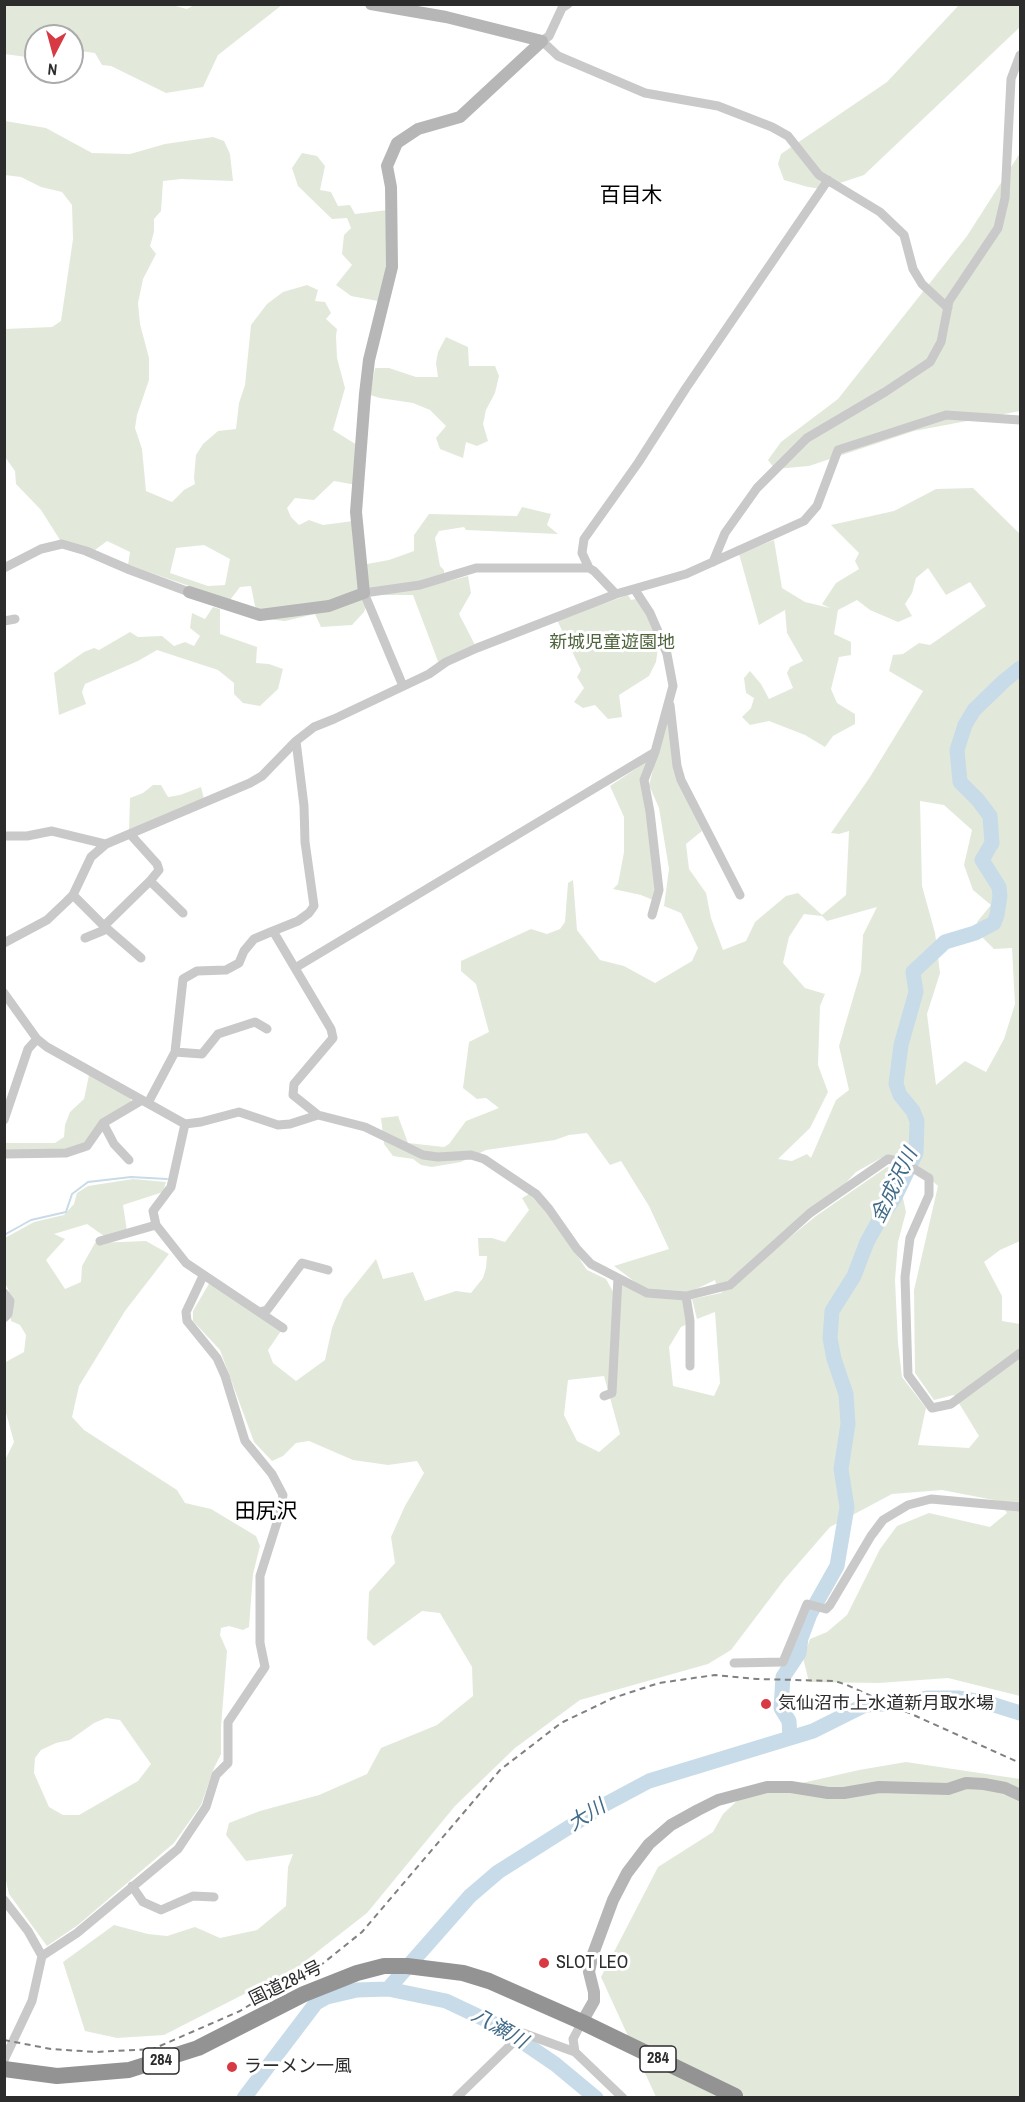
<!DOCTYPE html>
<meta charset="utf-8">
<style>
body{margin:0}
#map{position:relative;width:1025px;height:2102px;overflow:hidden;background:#fff;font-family:"Archivo Narrow",sans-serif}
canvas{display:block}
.frame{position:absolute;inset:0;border:6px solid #2c2c2c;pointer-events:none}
.north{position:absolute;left:24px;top:24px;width:60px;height:60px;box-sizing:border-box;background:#fff;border:2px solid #ababab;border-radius:50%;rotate:186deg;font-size:16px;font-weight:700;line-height:24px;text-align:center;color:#2c2c2c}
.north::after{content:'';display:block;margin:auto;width:21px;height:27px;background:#d83a43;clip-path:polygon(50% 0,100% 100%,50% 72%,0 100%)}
</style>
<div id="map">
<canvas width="1025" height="2102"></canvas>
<div class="frame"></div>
<div class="north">N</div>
</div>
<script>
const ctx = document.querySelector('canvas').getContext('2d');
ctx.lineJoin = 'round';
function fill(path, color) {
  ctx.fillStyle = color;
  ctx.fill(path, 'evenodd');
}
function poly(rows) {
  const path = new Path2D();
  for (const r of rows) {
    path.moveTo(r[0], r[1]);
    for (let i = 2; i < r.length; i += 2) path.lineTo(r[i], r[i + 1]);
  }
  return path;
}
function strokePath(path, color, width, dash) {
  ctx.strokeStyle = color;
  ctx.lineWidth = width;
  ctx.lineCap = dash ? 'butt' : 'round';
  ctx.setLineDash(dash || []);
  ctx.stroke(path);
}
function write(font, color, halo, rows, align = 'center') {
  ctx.font = font + ' "Archivo Narrow","Noto Sans JP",sans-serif';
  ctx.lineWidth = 6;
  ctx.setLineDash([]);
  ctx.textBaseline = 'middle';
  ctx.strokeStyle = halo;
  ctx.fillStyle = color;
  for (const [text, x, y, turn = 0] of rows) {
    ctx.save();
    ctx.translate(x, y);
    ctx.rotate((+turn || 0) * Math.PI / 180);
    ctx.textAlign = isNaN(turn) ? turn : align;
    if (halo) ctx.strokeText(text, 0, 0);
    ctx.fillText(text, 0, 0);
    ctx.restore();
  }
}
fill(poly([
 [168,4,187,9,194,5,282,5,218,55,203,87,166,93,111,66,102,65,95,53,72,50,72,36,36,36,36,49,26,57,5,54,5,5],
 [959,5,1020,5,1020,27,864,175,822,189,808,187,784,180,778,164,781,154,887,82],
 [5,121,46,128,92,153,130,154,165,144,213,137,224,141,230,154,233,181,181,179,163,181,161,211,154,219,154,232,150,246,156,254,143,279,138,303,140,324,149,358,149,380,137,415,135,428,142,449,146,491,172,502,184,490,195,484,194,478,196,455,203,444,218,431,236,429,239,403,245,385,251,325,267,304,283,292,307,285,318,290,315,301,325,302,331,313,326,319,337,329,336,336,337,358,345,388,333,430,357,445,362,486,334,481,314,500,295,498,287,508,291,517,299,525,309,520,323,525,353,521,366,607,364,612,352,625,321,627,315,614,285,621,265,619,255,606,251,586,240,587,230,600,128,565,130,552,107,541,95,550,60,540,41,510,16,484,15,471,5,457,5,329,52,327,61,321,73,239,72,205,62,192,41,187,21,177,5,175],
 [204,545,230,559,225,585,208,586,170,573,176,548],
 [302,153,317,156,325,166,320,190,331,192,338,206,350,205,355,214,388,210,388,271,378,301,351,296,336,285,352,265,342,254,344,235,351,228,347,218,332,219,298,186,292,168],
 [1020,153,1020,411,914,431,809,466,775,469,768,460,781,442,838,399,967,236],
 [446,337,468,347,469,366,495,366,499,376,495,393,486,410,483,424,488,441,477,446,466,442,463,458,440,449,436,438,446,426,430,410,413,403,380,398,370,395,375,368,389,368,416,377,438,377,436,363,438,352],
 [973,488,1020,534,1020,1241,1000,1250,984,1262,1002,1296,1002,1321,1020,1324,1020,1696,948,1678,879,1683,809,1682,803,1658,810,1639,827,1632,847,1615,880,1549,897,1526,929,1513,990,1527,1007,1513,999,1501,942,1490,892,1494,830,1527,784,1580,731,1650,708,1664,580,1700,515,1748,455,1806,367,1913,299,1966,164,2035,117,2038,85,2031,63,1962,114,1925,148,1934,167,1936,195,1927,220,1938,257,1930,286,1906,288,1867,293,1854,246,1861,226,1835,229,1823,260,1811,319,1795,367,1774,381,1748,437,1725,473,1696,472,1667,440,1613,422,1611,374,1646,367,1639,369,1592,395,1563,391,1537,405,1506,424,1473,417,1461,388,1465,353,1460,309,1441,296,1443,283,1456,272,1461,254,1442,220,1350,193,1321,193,1311,210,1282,281,1331,268,1350,273,1363,296,1381,325,1360,332,1328,344,1299,376,1259,383,1279,413,1272,425,1301,456,1291,471,1293,483,1278,486,1268,487,1256,479,1256,478,1238,492,1238,505,1242,529,1210,522,1198,529,1194,546,1210,587,1270,606,1279,619,1302,622,1283,646,1297,683,1299,687,1324,681,1327,669,1347,673,1386,714,1396,720,1383,715,1312,697,1319,692,1299,721,1293,816,1216,887,1167,897,1170,906,1212,898,1242,895,1280,898,1343,902,1377,926,1408,918,1445,969,1448,979,1436,954,1395,934,1400,915,1373,914,1290,938,1186,907,1158,881,1158,856,1172,841,1188,826,1198,725,1286,717,1288,715,1280,688,1293,647,1291,614,1266,669,1249,649,1206,621,1161,610,1165,587,1133,569,1135,555,1140,486,1150,461,1162,432,1167,421,1165,413,1159,393,1156,384,1144,381,1118,398,1116,408,1143,444,1147,449,1144,466,1121,499,1108,486,1098,477,1099,463,1088,469,1042,489,1032,476,984,461,971,461,961,531,929,547,934,560,929,565,922,568,883,573,880,577,930,600,960,624,966,655,983,692,961,698,948,681,913,664,906,669,869,659,808,649,785,667,714,677,778,702,831,686,844,689,869,706,893,711,918,723,950,746,941,755,922,786,896,798,893,822,915,846,895,849,831,839,834,831,833,870,777,923,691,889,671,893,655,903,654,919,643,930,645,986,606,970,582,946,595,928,568,916,578,912,593,905,604,912,616,898,622,870,610,857,600,838,610,834,634,851,642,851,655,839,657,831,689,837,703,855,714,855,724,833,736,825,747,805,735,769,721,750,725,742,717,751,708,754,698,746,693,744,678,750,671,761,684,769,699,793,688,787,673,790,667,803,661,787,633,785,610,759,625,739,554,774,540,782,588,805,602,830,608,822,604,836,583,859,569,855,561,859,553,831,525,894,511,936,489],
 [920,801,944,805,972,830,964,865,973,890,991,905,977,922,983,938,994,949,1012,948,1015,1004,1004,1039,986,1072,965,1061,936,1085,927,1014,940,973,935,933,922,886],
 [877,907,863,935,861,971,839,1046,849,1090,836,1100,811,1158,807,1154,792,1161,778,1159,810,1128,828,1092,818,1065,820,1006,825,994,805,988,783,963,789,937,804,914,822,916,827,921],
 [618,1314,617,1368,612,1371,613,1315],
 [604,1376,620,1434,599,1452,577,1441,564,1415,568,1380],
 [522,507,551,514,547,525,558,534,466,530,464,527,439,531,435,538,440,566,444,570,445,582,468,576,471,593,459,614,475,645,439,664,413,595,367,595,367,564,389,560,414,551,414,535,429,514,517,516],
 [628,595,631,600,644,597,659,641,656,662,649,676,619,695,622,717,608,719,595,705,583,708,574,702,584,688,577,677,581,670,557,620],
 [213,607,220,609,220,634,257,647,256,663,269,664,283,669,278,689,260,706,243,703,234,694,234,683,218,670,157,650,138,661,85,684,82,692,86,704,59,715,54,673,84,652,94,648,99,650,130,632,138,637,162,636,174,646,185,642,194,646,200,636,190,628,192,613,205,619],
 [646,762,655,888,653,900,641,895,613,889,618,884,624,852,624,817,610,786],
 [153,785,161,785,168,797,180,795,201,787,204,799,129,831,130,798,143,793],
 [89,1075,130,1098,132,1102,85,1142,63,1151,5,1151,4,1143,55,1143,64,1137,65,1125,70,1112,84,1099],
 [133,1179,166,1182,163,1192,123,1205,127,1231,104,1236,87,1224,54,1234,65,1239,46,1260,65,1289,81,1282,82,1266,95,1243,146,1241,169,1254,125,1311,79,1386,72,1417,84,1430,177,1490,185,1503,211,1509,256,1536,260,1546,253,1574,249,1627,243,1630,229,1626,221,1628,220,1635,227,1651,221,1727,221,1754,214,1768,201,1805,174,1843,78,1925,47,1946,9,1894,5,1876,4,1462,14,1442,5,1409,4,1363,24,1352,26,1335,20,1325,11,1321,9,1291,5,1283,5,1238,34,1222,64,1215,74,1204,77,1193,88,1186],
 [106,1718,120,1720,151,1764,138,1781,79,1815,63,1815,49,1807,34,1773,35,1758,41,1750,56,1743,70,1740,94,1723],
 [906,1762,1020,1779,1020,2097,656,2097,601,1977,658,1867,713,1832,723,1814,741,1797,859,1770]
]), '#e2e9da');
strokePath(poly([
 [4,1235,31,1220,66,1212,72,1194,88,1182,131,1177,167,1179]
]), '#c8dbe8', 2);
strokePath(poly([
 [790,1738,789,1721,781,1708,783,1677,799,1653,801,1638,810,1614,837,1566,847,1507,841,1469,848,1424,846,1394,834,1359,830,1338,832,1311,854,1276,867,1242,882,1215,895,1197,916,1153,917,1121,913,1111,900,1095,896,1084,901,1045,916,992,913,972,945,942,975,933,994,923,997,915,1000,896,999,887,982,860,992,843,990,816,978,800,960,782,957,750,965,725,974,710,1004,681,1020,668],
 [388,1989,470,1896,498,1872,604,1805,649,1781,813,1731,865,1705,902,1703,927,1698,958,1698,988,1703,1020,1713],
 [244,2098,316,2003,327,1997,357,1990,388,1989,446,2001,499,2026,555,2064,596,2098]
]), '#c8dbe8', 15);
strokePath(poly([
 [568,4,562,8,549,36,542,41,558,56,645,93,718,106,772,127,788,136,819,175,880,212,904,235,913,269,922,284,948,308],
 [713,562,725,533,757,488,807,438,885,392,930,362,941,342,949,301,998,228,1005,198,1011,79,1020,55],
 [4,568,41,549,62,544,86,551,130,570,189,592],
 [635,590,650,613,657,629,667,654,673,686,655,752,644,780,650,812,659,890,652,915],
 [616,594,594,571,589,568,582,553,584,539,638,463,686,388,828,180],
 [4,621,15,619],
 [403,686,364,593,420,585,476,568,589,568],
 [670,705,677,766,681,780,740,895],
 [4,836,27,836,52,831,106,844],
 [150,881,183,913],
 [73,895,104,926,150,881,159,870,157,864,130,834],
 [104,926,141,958],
 [273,931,298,921,309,913,314,906,305,842,304,806,296,741],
 [85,938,107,929],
 [4,943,47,920,66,902,73,895,91,857,106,844,250,783,262,776,296,741,314,727,334,719,429,674,446,662,477,648,616,594,686,574,804,521,817,506,838,450,946,415,1020,420],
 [295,968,655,752],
 [4,993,37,1039,47,1047,185,1124,201,1122,239,1112,278,1125,290,1124,318,1115,365,1127,423,1155,438,1157,471,1155,484,1159,536,1194,549,1209,577,1249,591,1264,647,1293,686,1296,730,1285,810,1213,888,1159,903,1162,929,1178,929,1195,910,1238,905,1277,908,1375,932,1408,951,1404,1020,1353],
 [175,1052,202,1054,218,1034,255,1022,267,1029],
 [148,1103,175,1052,183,979,197,971,226,970,239,963,244,951,254,939,273,931,331,1029,333,1038,294,1084,293,1095,318,1115],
 [4,1120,28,1049,37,1039],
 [103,1123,114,1144,129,1160],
 [185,1124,171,1187,153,1211,156,1225,186,1263,283,1328],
 [4,1154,66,1153,87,1146,103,1123,142,1100],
 [100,1241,156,1225],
 [4,1293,10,1301,8,1314,4,1318],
 [686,1296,690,1321,690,1366],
 [259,1312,267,1310,302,1263,328,1270],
 [604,1396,612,1393,618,1278],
 [734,1663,783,1662,807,1604,826,1609,830,1605,871,1536,883,1520,908,1505,931,1499,1020,1507],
 [132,1886,143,1902,161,1910,193,1896,214,1897],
 [4,1900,28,1931,42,1956,32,2001,4,2060],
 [42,1956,77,1933,178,1849,206,1807,216,1775,228,1763,228,1722,265,1667,260,1643,260,1576,280,1513,283,1495,272,1474,245,1441,225,1376,217,1358,187,1321,186,1312,203,1276],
 [582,2022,573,2039,575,2052,623,2098],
 [456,2098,523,2033,575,2052]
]), '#c9c9c9', 9);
strokePath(poly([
 [189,592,260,615,329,606,364,593,356,512,365,394,369,360,392,267,391,187,387,166,397,143,418,129,460,117,542,41,446,17,371,4],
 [582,2022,594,2001,594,1992,589,1972,593,1954,613,1900,627,1873,649,1844,671,1825,698,1810,718,1800,767,1787,791,1787,828,1793,844,1793,879,1787,948,1789,966,1783,984,1784,1005,1788,1020,1795]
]), '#b6b6b6', 12);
strokePath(poly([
 [4,2069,57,2076,129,2070,198,2048,304,1994,357,1973,384,1966,407,1966,463,1973,489,1981,582,2022,735,2096]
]), '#939393', 16);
strokePath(poly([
 [4,2040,51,2049,96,2052,153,2049,240,2011,280,1986,316,1969,362,1932,500,1770,561,1723,613,1698,659,1683,715,1675,757,1679,835,1681,847,1685,1020,1763]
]), '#818181', 2, [6, 4.5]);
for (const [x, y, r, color] of [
 [766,1704,6,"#d83a43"],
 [544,1963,6,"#d83a43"],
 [232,2067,6,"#d83a43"]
]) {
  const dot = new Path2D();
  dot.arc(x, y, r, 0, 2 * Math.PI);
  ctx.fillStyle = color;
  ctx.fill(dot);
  strokePath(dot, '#fff', 2);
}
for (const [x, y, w] of [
 [658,2059,36],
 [161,2061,36]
]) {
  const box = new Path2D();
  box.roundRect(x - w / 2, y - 13, w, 26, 4.5);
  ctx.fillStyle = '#fff';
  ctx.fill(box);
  strokePath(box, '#2c2c2c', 1.5);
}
write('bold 16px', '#2c2c2c', null, [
 ["284",658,2059],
 ["284",161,2061]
]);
write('18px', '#4f643d', '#fff', [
 ["新城児童遊園地",612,643]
]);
write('18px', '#2c2c2c', '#fff', [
 ["気仙沼市上水道新月取水場",778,1704],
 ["SLOT LEO",556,1963],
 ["ラーメン一風",244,2067]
], 'left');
write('18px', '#2c2c2c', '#fff', [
 ["国道284号",286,1984,-26]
]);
write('italic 20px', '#416b88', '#fff', [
 ["金成沢川",895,1186,-64],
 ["大川",587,1816,-32],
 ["八瀬川",499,2029,30]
]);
write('21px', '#000', '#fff', [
 ["百目木",631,196],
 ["田尻沢",266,1512]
]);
</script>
